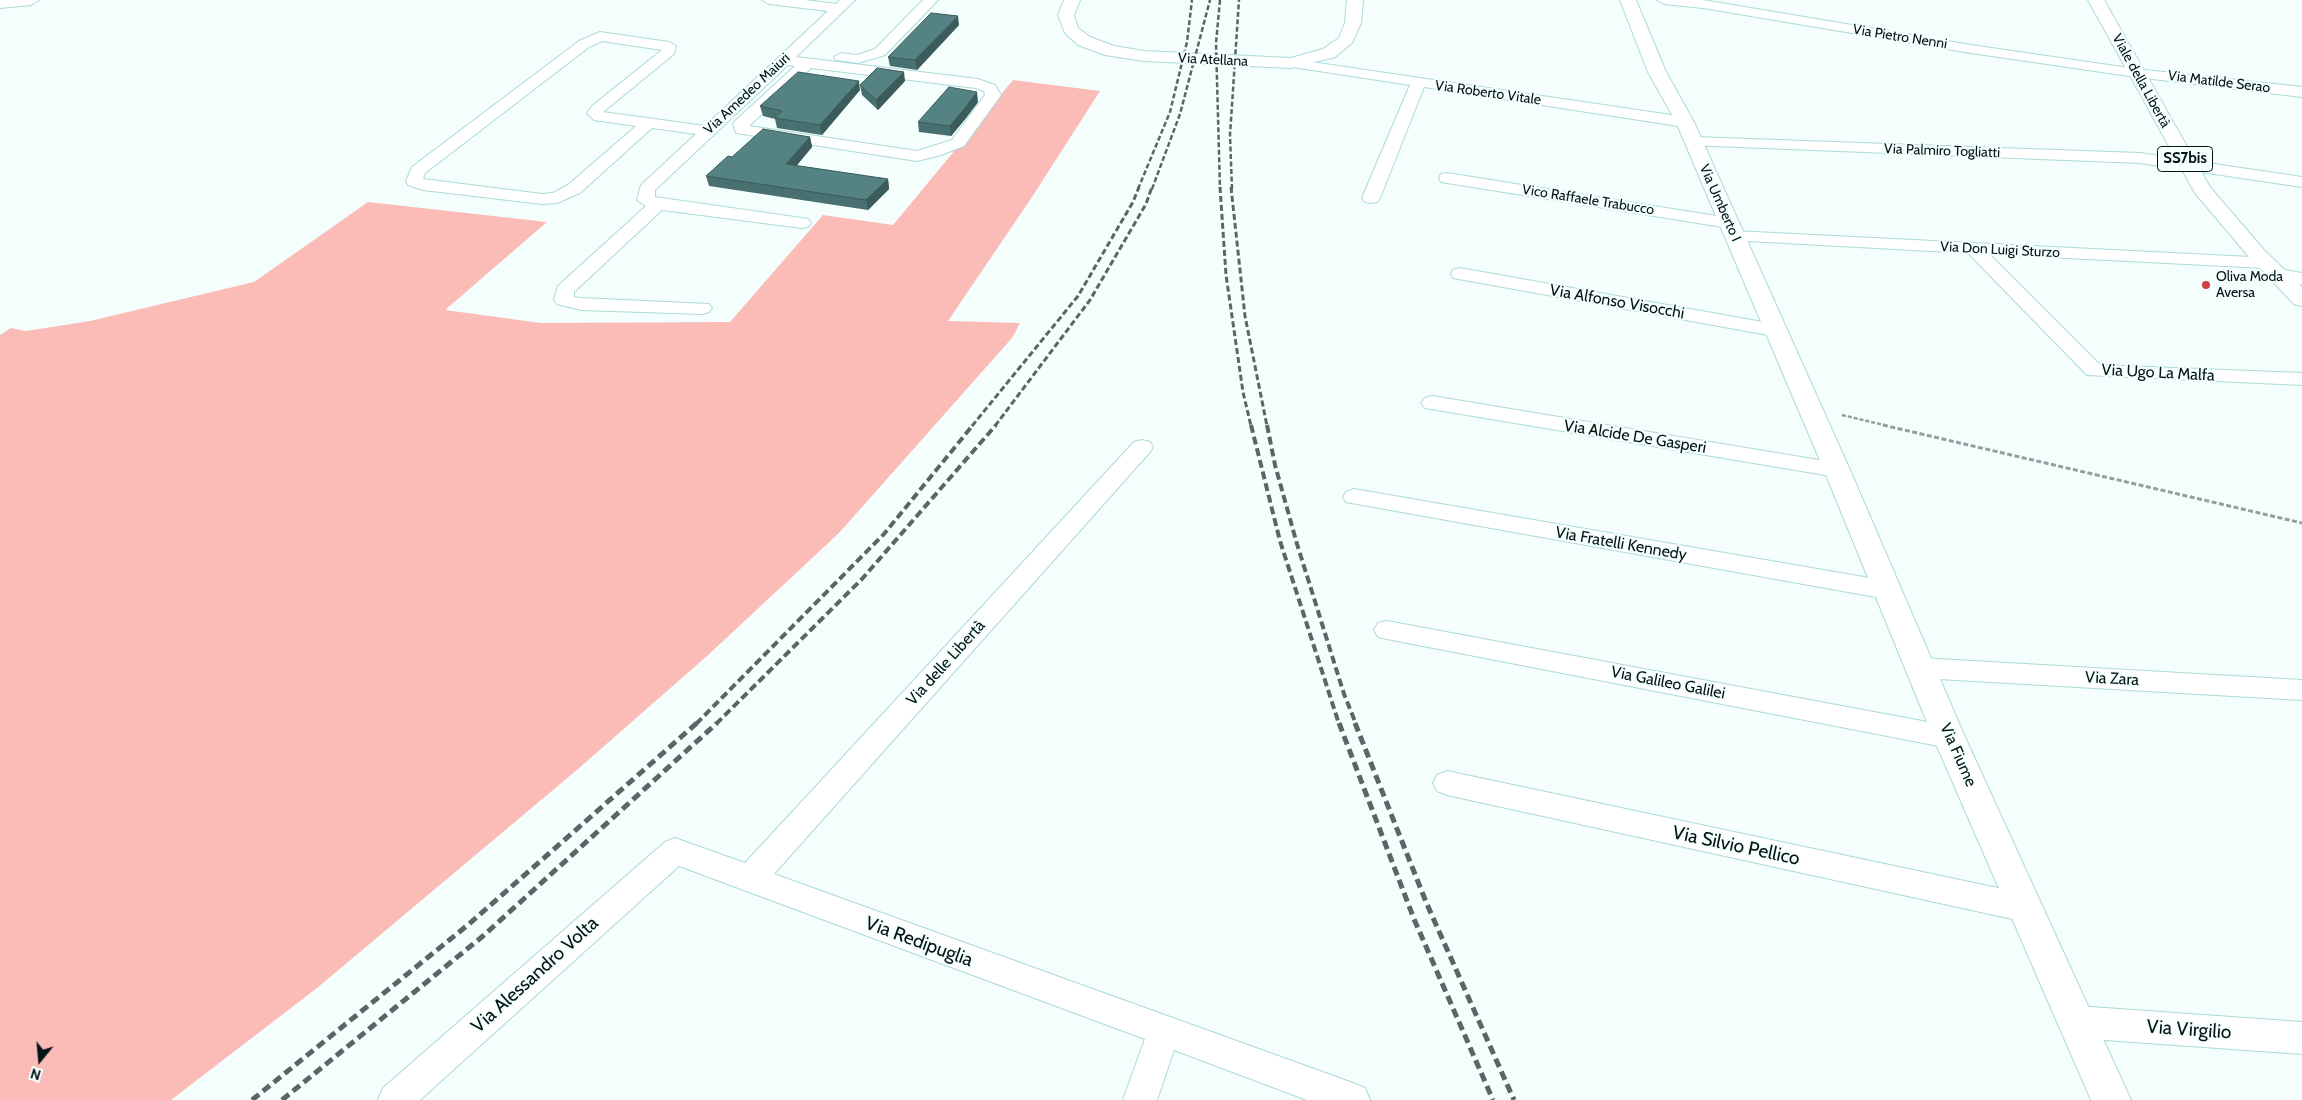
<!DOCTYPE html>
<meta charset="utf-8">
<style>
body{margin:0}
#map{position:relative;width:2302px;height:1100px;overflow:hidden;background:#f4fefd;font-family:Cabin,sans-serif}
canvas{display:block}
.north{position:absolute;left:15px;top:1035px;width:50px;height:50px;-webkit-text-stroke:4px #f4fefd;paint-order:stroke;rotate:197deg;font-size:14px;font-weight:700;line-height:20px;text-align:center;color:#031415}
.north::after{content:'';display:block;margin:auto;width:18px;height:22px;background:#031415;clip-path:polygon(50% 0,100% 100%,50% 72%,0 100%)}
</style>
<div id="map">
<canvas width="2302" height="1100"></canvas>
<div class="north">N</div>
</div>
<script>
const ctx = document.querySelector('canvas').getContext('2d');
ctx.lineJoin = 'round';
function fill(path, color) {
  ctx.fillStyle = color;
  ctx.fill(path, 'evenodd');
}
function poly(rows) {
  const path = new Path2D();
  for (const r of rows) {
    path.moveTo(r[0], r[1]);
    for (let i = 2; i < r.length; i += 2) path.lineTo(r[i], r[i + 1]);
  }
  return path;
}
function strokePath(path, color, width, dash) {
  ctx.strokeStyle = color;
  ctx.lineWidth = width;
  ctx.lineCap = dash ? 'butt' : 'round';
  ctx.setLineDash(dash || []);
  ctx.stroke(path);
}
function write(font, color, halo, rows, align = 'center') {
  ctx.font = font + ' Cabin,sans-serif';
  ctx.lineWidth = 4.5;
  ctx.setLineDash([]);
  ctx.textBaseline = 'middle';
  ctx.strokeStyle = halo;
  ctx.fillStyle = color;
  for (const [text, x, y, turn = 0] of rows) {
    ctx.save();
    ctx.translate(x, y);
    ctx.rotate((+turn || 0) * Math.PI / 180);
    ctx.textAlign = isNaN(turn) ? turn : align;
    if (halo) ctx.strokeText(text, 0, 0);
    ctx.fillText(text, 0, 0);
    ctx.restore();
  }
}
fill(poly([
 [1013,80,1100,91,1032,197,948,321,1020,323,1012,338,839,533,707,656,578,769,317,988,171,1100,0,1100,0,335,11,328,26,331,90,321,254,282,368,202,547,222,445,310,541,323,730,322,823,215,893,225]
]), '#fbbbb7');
const street = poly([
 [762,0,805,0,836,4,840,0,855,0,796,57,978,79,995,85,1001,95,964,146,941,155,917,161,736,133,733,124,735,121,795,66,788,65,655,190,655,197,802,218,808,219,811,223,808,227,802,228,662,210,574,292,574,297,581,298,709,304,712,308,709,312,702,314,581,310,557,304,554,300,558,286,646,206,637,200,641,185,696,134,652,128,580,193,557,203,542,204,423,190,408,185,406,181,412,167,579,41,600,32,669,42,676,46,674,54,603,112,705,126,828,11,769,4,762,0],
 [602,41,662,50,592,106,587,113,594,120,636,126,568,185,553,193,542,194,423,179,425,173,589,47,602,41],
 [811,68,976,88,984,91,985,95,952,140,917,151,749,126,811,68],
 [923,0,938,0,885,55,858,63,836,60,834,57,841,53,857,55,875,49,923,0],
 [1657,0,1703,0,1971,45,2136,69,2302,87,2302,97,2136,77,1971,53,1703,8,1664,4,1657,0],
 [1291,59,1685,117,1693,122,1685,127,1424,87,1380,198,1377,202,1371,203,1365,202,1362,198,1410,85,1286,66,1284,63,1291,59],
 [1694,137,2140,153,2302,177,2302,187,2140,163,1688,145,1686,142,1688,139,1694,137],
 [1447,173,1729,218,1735,219,1738,223,1735,227,1729,228,1441,182,1439,178,1441,174,1447,173],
 [1735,231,2271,258,2274,262,2271,266,2265,268,1989,254,2100,365,2302,373,2302,385,2087,375,1968,253,1729,240,1726,236,1729,232,1735,231],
 [1460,268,1774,324,1781,326,1784,330,1781,334,1774,336,1453,278,1451,274,1453,270,1460,268],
 [2278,269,2302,273,2302,285,2271,279,2269,275,2271,271,2278,269],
 [1432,396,1837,463,1845,465,1848,470,1845,475,1837,477,1425,408,1421,403,1425,398,1432,396],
 [1142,440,1150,442,1153,447,1150,452,774,874,1353,1083,1365,1088,1370,1100,1307,1100,1174,1050,1157,1100,1123,1100,1145,1039,679,866,420,1100,378,1100,383,1088,665,842,675,838,745,863,1134,442,1142,440],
 [1354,489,1887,581,1896,584,1899,590,1896,596,1887,599,1346,502,1343,497,1346,492,1354,489],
 [1387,621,1949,726,1959,729,1963,737,1959,745,1949,748,1387,639,1378,637,1374,630,1378,623,1387,621],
 [1921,658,2302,680,2302,700,1921,678,1912,675,1908,668,1912,661,1921,658],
 [1447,771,2026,894,2037,898,2041,908,2037,918,2026,922,1447,795,1437,791,1433,783,1437,775,1447,771],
 [2077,1006,2302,1022,2302,1054,2077,1038,2065,1033,2061,1022,2065,1011,2077,1006]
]);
const secondary = poly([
 [0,0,39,0,31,5,0,8,0,0],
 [1064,0,1080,0,1074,15,1078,28,1090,37,1114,46,1144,51,1291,58,1323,49,1339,38,1345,23,1347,0,1363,0,1361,23,1352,43,1335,57,1291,68,1144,61,1105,55,1078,45,1065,33,1058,15,1064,0],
 [1620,0,1636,0,1666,72,1694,122,1850,470,1965,737,2131,1100,2091,1100,1933,737,1824,470,1676,122,1648,72,1620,0]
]);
const primary = poly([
 [2088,0,2104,0,2210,187,2264,250,2302,287,2302,306,2294,304,2250,258,2195,193,2088,0]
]);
strokePath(street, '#abdada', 2);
strokePath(secondary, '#abdada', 2);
strokePath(primary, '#abdada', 2);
strokePath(poly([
 [1842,415,1888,426]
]), '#939f9f', 2.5, [4, 2]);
strokePath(poly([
 [1883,425,2302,523]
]), '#939f9f', 3, [5, 2.5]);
fill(street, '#fff');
fill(secondary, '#fff');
fill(primary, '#fff');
strokePath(poly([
 [1220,0,1216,43,1220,189],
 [1138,189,1170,112,1187,42,1192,0],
 [1152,189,1180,114,1210,0],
 [1232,189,1230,135,1239,0]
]), '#586666', 2.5, [5, 2.5]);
strokePath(poly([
 [1220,187,1226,275,1243,392,1251,426],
 [1231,187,1245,316,1267,426],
 [972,426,1078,296,1133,202,1139,187],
 [995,426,1090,300,1146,204,1152,187]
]), '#586666', 3, [6, 3]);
strokePath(poly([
 [1251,425,1280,541,1339,724],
 [1267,425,1275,465,1297,544,1344,694,1356,724],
 [696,724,884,534,973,425],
 [716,724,862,579,996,425]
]), '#586666', 4, [8, 4]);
strokePath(poly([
 [1339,723,1414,919,1493,1100],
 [1355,723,1426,902,1514,1100],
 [252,1100,469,924,697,723],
 [282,1100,483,936,717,723]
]), '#586666', 5, [9, 5]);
fill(poly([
 [959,25,917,70,890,66,888,57],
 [905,81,878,110,862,95,860,85],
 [860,90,822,135,777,128,775,119,763,116,760,106],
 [978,102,966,118,951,136,919,132,918,122],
 [810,137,812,147,796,166,888,179,889,189,868,210,709,186,706,176,732,157]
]), '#497070');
fill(poly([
 [958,16,959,25,917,70,915,60],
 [904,72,905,81,878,110,876,100],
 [859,81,860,90,822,135,820,125],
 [977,92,978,102,966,118,951,136,950,126],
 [810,137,812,147,789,175,786,164],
 [888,179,889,189,868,210,866,200]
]), '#3c5b5b');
const building = poly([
 [931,13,958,16,915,60,888,57,931,13],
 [877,68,904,72,876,100,860,85,877,68],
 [798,72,859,81,820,125,775,118,782,111,760,106,798,72],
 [949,87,977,92,965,108,950,126,918,122,949,87],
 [763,129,810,137,786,164,888,179,866,200,706,176,728,156,732,157,763,129]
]);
fill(building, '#558282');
strokePath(building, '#3c5b5b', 1);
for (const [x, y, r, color] of [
 [2206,285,5,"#ce3f43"]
]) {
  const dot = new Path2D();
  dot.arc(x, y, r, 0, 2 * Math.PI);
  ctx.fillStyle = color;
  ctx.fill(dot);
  strokePath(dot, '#f4fefd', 2);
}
write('14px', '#031415', '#f4fefd', [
 ["Via Pietro Nenni",1900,37,9],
 ["Via Atellana",1213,60,3],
 ["Viale della Libertà",2141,81,61],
 ["Via Matilde Serao",2219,82,7],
 ["Via Roberto Vitale",1488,93,8],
 ["Via Amedeo Maiuri",747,94,-43],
 ["Via Palmiro Togliatti",1942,151,2],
 ["Vico Raffaele Trabucco",1588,200,9],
 ["Via Umberto I",1720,203,66],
 ["Via Don Luigi Sturzo",2000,250,3]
]);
write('14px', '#031415', '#f4fefd', [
 ["Oliva Moda",2216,277],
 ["Aversa",2216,293]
], 'left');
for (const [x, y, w] of [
 [2185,159,55]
]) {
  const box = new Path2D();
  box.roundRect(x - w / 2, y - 12.5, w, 25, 4);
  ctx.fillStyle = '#f4fefd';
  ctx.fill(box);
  strokePath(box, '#031415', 1);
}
write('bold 15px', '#031415', null, [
 ["SS7bis",2185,159]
]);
write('16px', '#031415', '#f4fefd', [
 ["Via Alfonso Visocchi",1617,302,10],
 ["Via Ugo La Malfa",2158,373,3],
 ["Via Alcide De Gasperi",1635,437,9],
 ["Via Fratelli Kennedy",1621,544,10],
 ["Via delle Libertà",946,663,-48],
 ["Via Zara",2112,679,3],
 ["Via Galileo Galilei",1668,683,11],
 ["Via Fiume",1958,755,66]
]);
write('19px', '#031415', '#f4fefd', [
 ["Via Silvio Pellico",1736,846,12],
 ["Via Redipuglia",919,942,20],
 ["Via Alessandro Volta",535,975,-42],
 ["Via Virgilio",2189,1030,4]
]);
</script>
